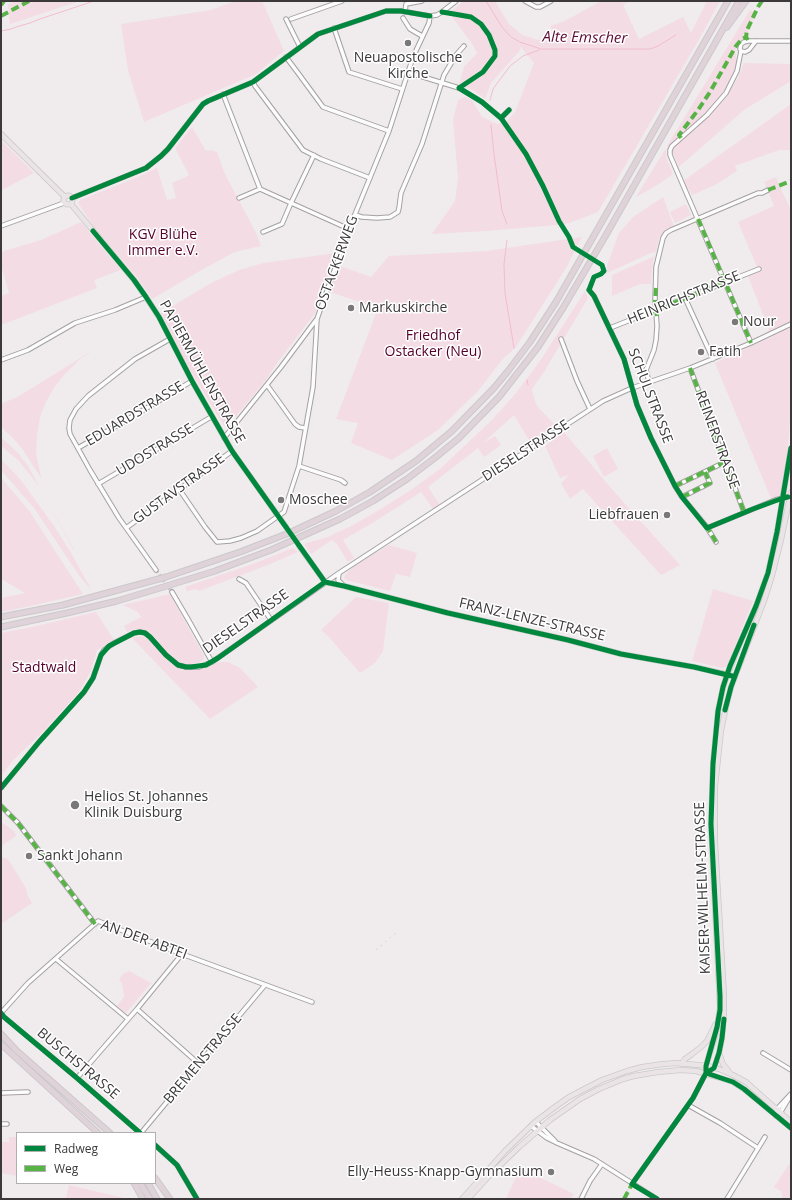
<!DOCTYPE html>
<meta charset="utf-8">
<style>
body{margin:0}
#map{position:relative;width:792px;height:1200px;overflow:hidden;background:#f0ecee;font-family:"Open Sans",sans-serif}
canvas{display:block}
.frame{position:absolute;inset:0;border:2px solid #3b3939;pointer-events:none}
.legend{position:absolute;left:16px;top:1132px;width:140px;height:52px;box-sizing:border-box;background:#fff;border:1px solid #b1b0b0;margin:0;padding:5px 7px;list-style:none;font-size:12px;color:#3b3939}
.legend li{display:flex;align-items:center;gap:8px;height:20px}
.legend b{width:20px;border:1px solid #b1b0b0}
</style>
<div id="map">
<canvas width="792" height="1200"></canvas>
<div class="frame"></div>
<ul class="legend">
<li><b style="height:5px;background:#00873e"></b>Radweg</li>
<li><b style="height:5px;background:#57b346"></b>Weg</li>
</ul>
</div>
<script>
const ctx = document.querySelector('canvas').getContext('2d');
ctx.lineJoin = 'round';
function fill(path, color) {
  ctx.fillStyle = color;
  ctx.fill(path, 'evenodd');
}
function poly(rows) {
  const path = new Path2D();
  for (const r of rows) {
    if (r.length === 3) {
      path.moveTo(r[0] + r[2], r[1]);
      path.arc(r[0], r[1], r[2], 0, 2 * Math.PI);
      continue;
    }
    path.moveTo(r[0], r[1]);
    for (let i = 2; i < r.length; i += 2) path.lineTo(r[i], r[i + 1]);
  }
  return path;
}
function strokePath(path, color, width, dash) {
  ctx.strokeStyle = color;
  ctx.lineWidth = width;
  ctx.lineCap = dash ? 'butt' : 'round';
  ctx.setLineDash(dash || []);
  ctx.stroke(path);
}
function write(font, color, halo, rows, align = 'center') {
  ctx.font = font + ' "Open Sans",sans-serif';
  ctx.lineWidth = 3;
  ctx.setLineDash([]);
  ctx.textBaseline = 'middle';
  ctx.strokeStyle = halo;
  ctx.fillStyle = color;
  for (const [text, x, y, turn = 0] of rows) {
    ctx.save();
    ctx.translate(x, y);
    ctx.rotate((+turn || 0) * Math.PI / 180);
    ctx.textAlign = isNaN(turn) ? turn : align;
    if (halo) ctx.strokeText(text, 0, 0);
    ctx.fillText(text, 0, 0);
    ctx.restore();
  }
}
fill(poly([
 [15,1,80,1,10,24,8,5],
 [235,1,262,1,284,51,256,74,144,122,128,70,121,24,211,10],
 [464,1,495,1,509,24,522,35,538,40,559,42,550,26,565,21,601,1,630,1,623,5,639,39,683,17,691,33,707,1,720,1,697,43,598,212,569,223,557,225,486,231,432,234,455,201,458,178,453,120,458,100,464,97,472,100,482,117,497,124,506,122,515,112,534,63,519,45,521,49,491,83,485,99,475,91,459,85,464,67,477,53,471,42,449,13],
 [750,10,756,14,748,30,749,38,739,44,735,51,737,62,735,72,726,89,706,114,669,147,667,146],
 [744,63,791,64,791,81,744,110,679,167,672,151,674,147,708,117,725,99,738,78],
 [791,104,791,150,779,150,735,166,737,171,715,185,692,195,683,181],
 [192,127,206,151,211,150,217,152,225,174,257,235,261,246,235,252,205,268,152,299,148,293,136,276,94,227,78,203,80,200,138,177,157,168,167,200,176,198,172,183,186,177,189,175,175,148],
 [1,140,34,173,4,189,1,190],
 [666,148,666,157,673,174,656,186,636,197],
 [776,177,780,187,791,210,791,405,787,459,782,497,772,501,715,363,773,336,769,330,748,276,758,269,738,222,774,206,764,182],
 [663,197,674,226,665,231,659,239,656,252,651,253,607,273,607,265,619,233,633,217],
 [686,204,691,215,675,223,670,212],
 [81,222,121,270,94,280,97,288,1,325,1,296,9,293,1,265,1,254,4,251,41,240],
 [582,237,566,268,516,347,502,360,478,391,438,430,392,460,351,443,358,423,336,419,378,308,330,292,340,266,371,277,389,256,486,251],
 [335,253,316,312,277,363,266,380,237,415,224,426,184,360,161,313,211,283,239,270,264,263],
 [655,256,653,260,651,284,640,284,612,296,612,275],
 [585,291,588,298,544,372,532,389,533,395,537,406,555,425,530,442,514,415,483,443,495,436,501,445,484,457,478,448,428,487,440,505,433,509,421,492,374,522,343,540,354,558,348,562,337,544,332,540,311,554,304,544,328,537,351,526,376,512,411,490,440,469,492,420,516,393,540,361],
 [98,347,79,360,66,373,55,386,46,402,40,417,37,435,36,453,41,478,23,450,13,438,1,427,1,404,17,397,37,385],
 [564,432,610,487,680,565,661,575,583,489,570,499,561,483,569,475,560,478,545,446],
 [1,437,18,453,28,466,76,553,87,568,73,549,39,486,18,460,1,446],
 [607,448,618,469,604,477,593,456],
 [1,459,20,479,54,526,70,551,92,591,78,574,34,508,1,470],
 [1,478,21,501,30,512,83,594,35,605,1,612,1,598,25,593,1,579],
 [389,545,417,553,410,577,396,574,390,591,346,580,344,578,345,575,355,565],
 [293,548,298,552,268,565,199,591,196,589,187,591,185,587,253,564],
 [713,589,753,601,727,665,725,667,722,668,692,661],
 [170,594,204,656,203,660,198,663,189,665,179,662,168,653,151,633,146,630,138,629,131,630,127,632,124,626,141,617,138,612,123,605],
 [356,597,389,603,383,651,375,663,360,673,328,636,321,630],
 [96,612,114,640,97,650,91,671,79,692,43,732,12,761,1,777,1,633,32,627],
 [141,636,148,639,170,662,183,670,202,669,218,662,228,662,240,668,258,687,210,719,132,638],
 [1,822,14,831,16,836,1,846],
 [1,857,8,859,26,888,27,894,32,903,1,924],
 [129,971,151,983,126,1013,117,1006,124,997,122,983,119,980,123,974],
 [9,1137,17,1137,17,1176,1,1173,1,1142,9,1142],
 [791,1161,791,1199,782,1199,782,1192,774,1187],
 [520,1168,574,1194,571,1199,506,1199],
 [69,1185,120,1197,125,1199,66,1199]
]), '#f3dce4');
strokePath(poly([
 [486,1,502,27,511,37,520,42,541,49,650,49,658,46,676,35],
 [1,31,11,29,16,27,30,23,40,19,94,1],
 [490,100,493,89,510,66,523,56,539,50],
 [491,125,494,154,502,211,507,224],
 [507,240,504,264,505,293,514,348],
 [527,380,528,385]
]), '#f3bccf', 1);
strokePath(poly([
 [156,570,172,592]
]), '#ccc8ca', 3.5, [3.5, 2]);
strokePath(poly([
 [286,527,299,546]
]), '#ccc8ca', 4.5, [4.5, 2]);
const minor = poly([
 [525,1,536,7,540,7,551,1],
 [405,12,406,4,422,1],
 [403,18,410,29,422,36],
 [286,19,300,47],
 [291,19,342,1],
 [334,28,349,72,402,89],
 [756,41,749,50,745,52,741,51,740,49,741,44,744,42,748,41,791,41],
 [741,51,737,71,726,93,707,115,672,146,670,150,670,155,751,343],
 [286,57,298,73,323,107,389,131],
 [407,72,459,88,482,102,501,118,509,110],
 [253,82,255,86,303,150,321,159,370,178],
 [223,94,260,189,349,229],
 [72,198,146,168,161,156,168,149,203,104,208,101,253,82,318,34,386,11,401,11,430,16,437,15,442,12,456,1],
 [239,198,260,189],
 [355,215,362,217,377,218,390,217,398,212,399,208,401,193,422,144,444,75,456,55,464,46],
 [1,226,64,203],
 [263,232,282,224,291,203,314,155],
 [589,290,594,296,624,359,637,405,651,438,675,486,682,497,706,526,716,542],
 [685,298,713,359],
 [610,328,759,269],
 [561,339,577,381,590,409],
 [1,360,28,350,75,323,115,310,146,297],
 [690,368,744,512],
 [649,382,646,370,654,350,656,340,657,326,655,300,656,267,663,238,666,233,671,230,758,193,762,193,768,190],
 [267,385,295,424,299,427,305,428],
 [224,438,281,367,316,320],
 [78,448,135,415,192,381],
 [299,466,341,480,345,483],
 [98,484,211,417],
 [675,486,725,462],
 [179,489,205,527,217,542,230,541,241,538,257,531,284,512,299,466,313,387,317,319,349,229,389,131,413,57,429,23,430,16],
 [682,497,710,483,705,472],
 [126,528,232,451],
 [707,528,775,500,791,496],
 [156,570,119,518,90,470,70,434,69,428,70,420,76,409,88,396,135,359,170,339],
 [339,574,338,580,343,585],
 [239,579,246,583,271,620],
 [172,592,189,621,212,662],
 [1,788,39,742,84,692,93,678,101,655,104,650,114,643,134,633,140,632,145,633,150,637,166,655,178,665,186,667,199,667,212,662,339,573,603,401,632,388,690,368,751,343,791,324],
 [1,806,18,823,95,924],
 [56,959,128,1019],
 [137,1009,199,1064],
 [1,1013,28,983,98,921,182,954,312,1002],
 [1,1013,4,1017,77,1078,140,1133],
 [763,1053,791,1070],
 [77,1078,137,1009,182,954],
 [1,1093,28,1092],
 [688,1105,720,1123,758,1148],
 [780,1113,789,1098],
 [776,1116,777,1109,791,1094],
 [536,1122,555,1141],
 [1,1124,7,1124],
 [531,1126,547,1138,557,1143,594,1159,657,1199],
 [141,1133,191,1073,265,985],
 [155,1145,177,1165,197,1199],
 [632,1184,693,1098,706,1073],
 [581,1199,590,1181,602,1164],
 [727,1199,765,1137]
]);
const major = poly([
 [1,134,65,197],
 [68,200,4.5],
 [71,204,134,280,146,297,159,317,192,381,232,451,286,527],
 [299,546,325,582,344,586,448,613,568,640,621,654,694,667,730,675],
 [719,1053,723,1064,730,1073],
 [681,1064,685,1059,692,1054,701,1047,707,1041,715,1025],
 [706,1073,706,1066,717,1027,720,1008,711,824,713,764,718,711,723,687,730,666,756,606,768,573,777,532,791,448],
 [706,1073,714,1068,719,1053,722,1038,724,1014,724,995,715,843,715,787,721,731,726,707,731,687,764,601,772,576,781,540,791,492],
 [462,1199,505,1151,535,1122,555,1107,569,1097,602,1080,627,1071,642,1067,663,1064,677,1063,708,1066,719,1069,733,1075,746,1082,791,1122],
 [468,1199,489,1176,519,1147,550,1120,580,1099,599,1089,623,1079,634,1076,658,1072,681,1070,696,1071,717,1077,733,1082,744,1089,791,1128]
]);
const highway = poly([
 [727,27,746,1],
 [1,617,63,605,166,577,240,552,289,533,336,511,370,492,416,461,452,431,494,388,508,371,530,342,556,302,728,1],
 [1,627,67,613,117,601,170,585,215,571,271,550,340,519,373,501,407,479,436,457,459,438,499,397,538,347,563,308,606,235,739,1],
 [1,1034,16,1050,110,1133],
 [1,1044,98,1133],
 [155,1178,170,1199],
 [134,1183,143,1199],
 [140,1183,150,1199],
 [148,1183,157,1199]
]);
strokePath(minor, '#a4a1a2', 5.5);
strokePath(major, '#cbc9c9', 6);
strokePath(highway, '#cbc9c9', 7);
strokePath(minor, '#fdfcfc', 3.5);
strokePath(major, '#ebe4e6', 4.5);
strokePath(highway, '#dfd2d8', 5);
strokePath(poly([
 [623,1199,633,1181,692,1098,708,1066,717,1040,722,1013,722,996,712,831,713,770,717,730,723,698,727,683,760,600,768,575,777,539,791,459]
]), '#d5d3d4', 1);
strokePath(poly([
 [376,950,398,931]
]), '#d5d3d4', 1, [2, 4]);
strokePath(poly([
 [1,5,4,1],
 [1,16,29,1],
 [748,40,746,37,747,30,758,7,762,1],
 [681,138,679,135,698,110,710,92,736,46,742,39,746,37],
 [768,190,791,181],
 [698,219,751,343],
 [656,288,655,300,657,316],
 [649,313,725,282],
 [690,368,744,512],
 [675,486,725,462],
 [682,497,710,483,705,472],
 [706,525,716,542],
 [1,806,18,823,95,924],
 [624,1199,632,1184]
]), '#57b346', 4, [8, 4]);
strokePath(poly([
 [442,12,454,14,471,17,481,24,489,35,495,50,495,56,483,72,459,88],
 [459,88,482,102,501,118,509,110],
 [501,118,526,154,543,186,559,221,569,237,573,247,602,265,604,271,601,274,594,277,589,290,594,296,624,359,637,405,651,438,675,486,682,497,707,528,753,509,783,498,788,497],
 [72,198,146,168,161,156,168,149,203,104,208,101,253,82,318,34,386,11,401,11,430,16],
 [93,231,134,280,146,297,159,317,192,381,232,451,325,582],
 [325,582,344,586,448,613,568,640,621,654,694,667,732,676],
 [725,710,731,687,754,625],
 [1,788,39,742,84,692,93,678,101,655,109,646,134,633,140,632,145,633,150,637,166,655,178,665,186,667,191,667,206,665,218,658,325,582],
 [1,1013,4,1017,77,1078,140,1133],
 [706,1073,714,1068,719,1053,722,1038,724,1019],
 [706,1073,733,1082,744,1089,791,1128],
 [155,1145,177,1165,197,1199],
 [657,1199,632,1184,693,1098,706,1073,706,1066,717,1027,720,1010,720,996,711,824,713,764,718,711,723,687,730,666,756,606,768,573,777,532,791,448]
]), '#00873e', 5);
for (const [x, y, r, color] of [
 [408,43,4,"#7a7878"],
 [351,308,4,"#7a7878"],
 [735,322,4,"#7a7878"],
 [701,352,4,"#7a7878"],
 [281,500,4,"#7a7878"],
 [667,515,4,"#7a7878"],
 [75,805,5,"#7a7878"],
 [29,856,4,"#7a7878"],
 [551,1172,4,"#7a7878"]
]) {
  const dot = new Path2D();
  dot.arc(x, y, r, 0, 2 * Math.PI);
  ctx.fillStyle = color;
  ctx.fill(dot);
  strokePath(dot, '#fff', 1.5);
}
write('14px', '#3b3939', '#fff', [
 ["Neuapostolische",408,58,"center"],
 ["Kirche",408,74,"center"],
 ["Markuskirche",359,308],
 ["Nour",743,322],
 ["Fatih",709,352],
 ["Moschee",289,500],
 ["Liebfrauen",659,515,"right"],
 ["Helios St. Johannes",84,797],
 ["Klinik Duisburg",84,813],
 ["Sankt Johann",37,856],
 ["Elly-Heuss-Knapp-Gymnasium",543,1172,"right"]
], 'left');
write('14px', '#53002b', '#fff', [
 ["KGV Blühe",163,235],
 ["Immer e.V.",163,251],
 ["Friedhof",433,336],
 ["Ostacker (Neu)",433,352],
 ["Stadtwald",44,668]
]);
write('14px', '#3b3939', '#fff', [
 ["OSTACKERWEG",337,263,-70],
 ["HEINRICHSTRASSE",684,298,-22],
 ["PAPIERMÜHLENSTRASSE",202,372,61],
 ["SCHULSTRASSE",650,396,69],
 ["EDUARDSTRASSE",135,414,-31],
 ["REINERSTRASSE",717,440,70],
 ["UDOSTRASSE",155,450,-31],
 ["DIESELSTRASSE",526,451,-33],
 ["GUSTAVSTRASSE",179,489,-36],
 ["FRANZ-LENZE-STRASSE",532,620,13],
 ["DIESELSTRASSE",246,622,-35],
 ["KAISER-WILHELM-STRASSE",703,888,-92],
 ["AN DER ABTEI",144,940,20],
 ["BREMENSTRASSE",203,1059,-50],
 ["BUSCHSTRASSE",78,1064,40]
]);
write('italic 15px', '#5e0934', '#fff', [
 ["Alte Emscher",585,38,1]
]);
</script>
